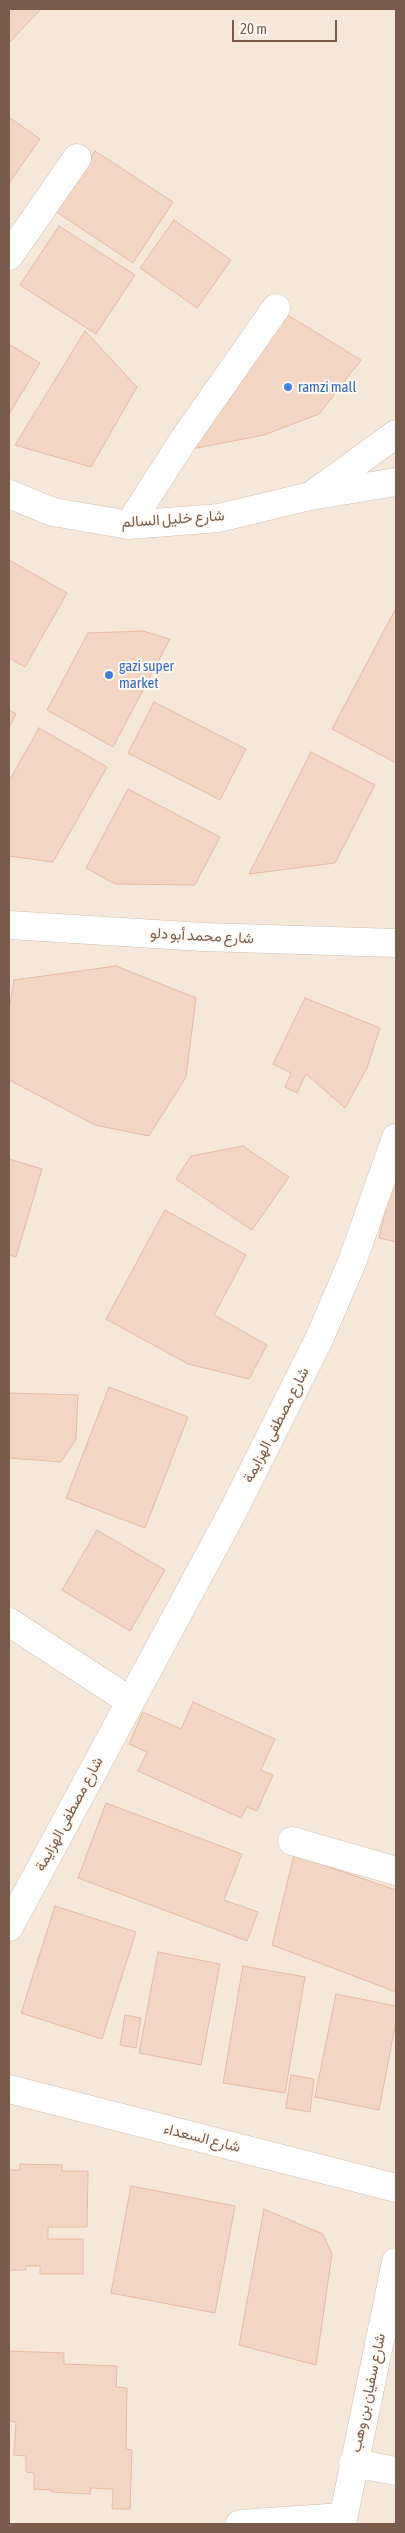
<!DOCTYPE html>
<meta charset="utf-8">
<style>
body{margin:0}
#map{position:relative;width:405px;height:2533px;overflow:hidden;background:#fdf6ec;font-family:"Asap Condensed",sans-serif}
canvas{display:block}
.frame{position:absolute;inset:0;border:10px solid #7a5c4d;pointer-events:none}
.scale{position:absolute;left:232px;top:20px;width:105px;height:22px;box-sizing:border-box;border:2px solid #7a5c4d;border-top:0;padding-left:6px;font-size:15px;line-height:18px;white-space:nowrap;color:#7a5c4d;-webkit-text-stroke:4px #fffaf3;paint-order:stroke}
</style>
<div id="map">
<canvas width="405" height="2533"></canvas>
<div class="frame"></div>
<div class="scale">20 m</div>
</div>
<script>
const ctx = document.querySelector('canvas').getContext('2d');
ctx.lineJoin = 'round';
function fill(path, color) {
  ctx.fillStyle = color;
  ctx.fill(path, 'evenodd');
}
function poly(rows) {
  const path = new Path2D();
  for (const r of rows) {
    path.moveTo(r[0], r[1]);
    for (let i = 2; i < r.length; i += 2) path.lineTo(r[i], r[i + 1]);
  }
  return path;
}
function strokePath(path, color, width, dash) {
  ctx.strokeStyle = color;
  ctx.lineWidth = width;
  ctx.lineCap = dash ? 'butt' : 'round';
  ctx.setLineDash(dash || []);
  ctx.stroke(path);
}
function write(font, color, halo, rows, align = 'center') {
  ctx.font = font + ' "Asap Condensed",Vazirmatn,sans-serif';
  ctx.lineWidth = 4;
  ctx.setLineDash([]);
  ctx.textBaseline = 'middle';
  ctx.strokeStyle = halo;
  ctx.fillStyle = color;
  for (const [text, x, y, turn = 0] of rows) {
    ctx.save();
    ctx.translate(x, y);
    ctx.rotate((+turn || 0) * Math.PI / 180);
    ctx.textAlign = isNaN(turn) ? turn : align;
    if (halo) ctx.strokeText(text, 0, 0);
    ctx.fillText(text, 0, 0);
    ctx.restore();
  }
}
fill(poly([
 [9,9,396,9,396,2524,9,2524]
]), '#f5e8da');
const building = poly([
 [9,9,41,9,9,43,9,9],
 [9,117,40,139,9,183,9,117],
 [95,151,173,202,133,263,55,211,95,151],
 [174,220,231,260,197,308,140,268,174,220],
 [59,226,135,275,96,334,20,285,59,226],
 [286,314,361,360,319,414,264,435,192,449,286,314],
 [85,331,137,387,91,467,15,445,85,331],
 [9,344,40,363,9,414,9,344],
 [9,560,67,593,25,667,9,658,9,560],
 [396,608,396,763,332,729,396,608],
 [143,631,170,639,113,747,47,710,88,633,143,631],
 [154,702,246,749,220,800,128,753,154,702],
 [9,710,16,714,9,727,9,710],
 [39,728,107,767,53,862,9,856,9,781,39,728],
 [311,752,375,785,335,863,249,874,311,752],
 [128,789,220,837,195,885,115,884,86,868,128,789],
 [116,966,196,998,186,1077,149,1136,95,1125,9,1080,9,1011,14,980,116,966],
 [305,998,380,1028,367,1068,345,1108,306,1074,297,1093,285,1087,291,1073,273,1064,305,998],
 [243,1146,289,1177,252,1230,176,1179,191,1156,243,1146],
 [9,1159,42,1169,16,1257,9,1255,9,1159],
 [393,1176,396,1177,396,1242,379,1238,393,1176],
 [165,1210,246,1255,214,1315,267,1345,249,1379,188,1364,106,1319,165,1210],
 [109,1387,188,1417,145,1528,66,1498,109,1387],
 [9,1393,78,1395,76,1439,61,1462,9,1458,9,1393],
 [97,1530,165,1570,130,1631,62,1590,97,1530],
 [193,1702,275,1739,261,1770,273,1775,257,1811,247,1807,241,1818,138,1771,147,1752,129,1744,143,1712,181,1729,193,1702],
 [106,1803,242,1854,224,1900,258,1912,247,1941,78,1878,106,1803],
 [294,1855,396,1890,396,1992,272,1945,294,1855],
 [55,1906,136,1932,102,2039,21,2013,55,1906],
 [158,1952,220,1964,201,2065,139,2053,158,1952],
 [243,1966,305,1977,285,2093,223,2083,243,1966],
 [336,1994,396,2006,396,2021,379,2110,315,2097,336,1994],
 [125,2015,141,2018,136,2048,120,2045,125,2015],
 [291,2075,314,2079,310,2112,286,2108,291,2075],
 [20,2164,62,2165,62,2171,88,2171,87,2227,48,2227,48,2239,83,2239,83,2274,40,2274,40,2266,26,2266,26,2270,9,2270,9,2170,20,2170,20,2164],
 [131,2186,235,2206,215,2313,111,2293,131,2186],
 [264,2209,323,2234,332,2254,316,2365,239,2345,264,2209],
 [9,2351,64,2353,64,2364,117,2366,116,2387,127,2388,126,2449,132,2450,130,2509,112,2509,113,2489,91,2488,90,2494,52,2492,52,2490,34,2489,34,2473,26,2472,26,2456,14,2455,16,2422,9,2421,9,2351]
]);
fill(building, '#f3d5c3');
strokePath(building, '#e6bba3', 1);
const minor = poly([
 [9,256,77,158],
 [316,492,396,434],
 [9,494,53,512,129,525,219,518,310,496,396,482],
 [129,525,182,442,276,308],
 [9,925,203,937,396,943],
 [9,1622,130,1701],
 [292,1841,396,1871],
 [9,1927,232,1513,320,1337,352,1262,396,1138],
 [9,2089,396,2188],
 [353,2463,396,2471],
 [240,2524,343,2517],
 [342,2524,396,2262]
]);
strokePath(minor, '#d1beb0', 29);
strokePath(minor, '#fff', 28);
for (const [x, y, r, color] of [
 [288,387,5,"#3f7fe0"],
 [109,675,5,"#3f7fe0"]
]) {
  const dot = new Path2D();
  dot.arc(x, y, r, 0, 2 * Math.PI);
  ctx.fillStyle = color;
  ctx.fill(dot);
  strokePath(dot, '#fffaf3', 2);
}
write('15px', '#366cbe', '#fffaf3', [
 ["ramzi mall",298,387],
 ["gazi super",119,666],
 ["market",119,683]
], 'left');
write('15px', '#7a5c4d', '#fffaf3', [
 ["شارع خليل السالم",173,519,-4],
 ["شارع محمد أبو دلو",202,936,3],
 ["شارع مصطفى الهزايمة",276,1425,-63],
 ["شارع مصطفى الهزايمة",69,1814,-62],
 ["شارع السعداء",202,2138,14],
 ["شارع سفيان بن وهب",368,2393,-78]
]);
</script>
